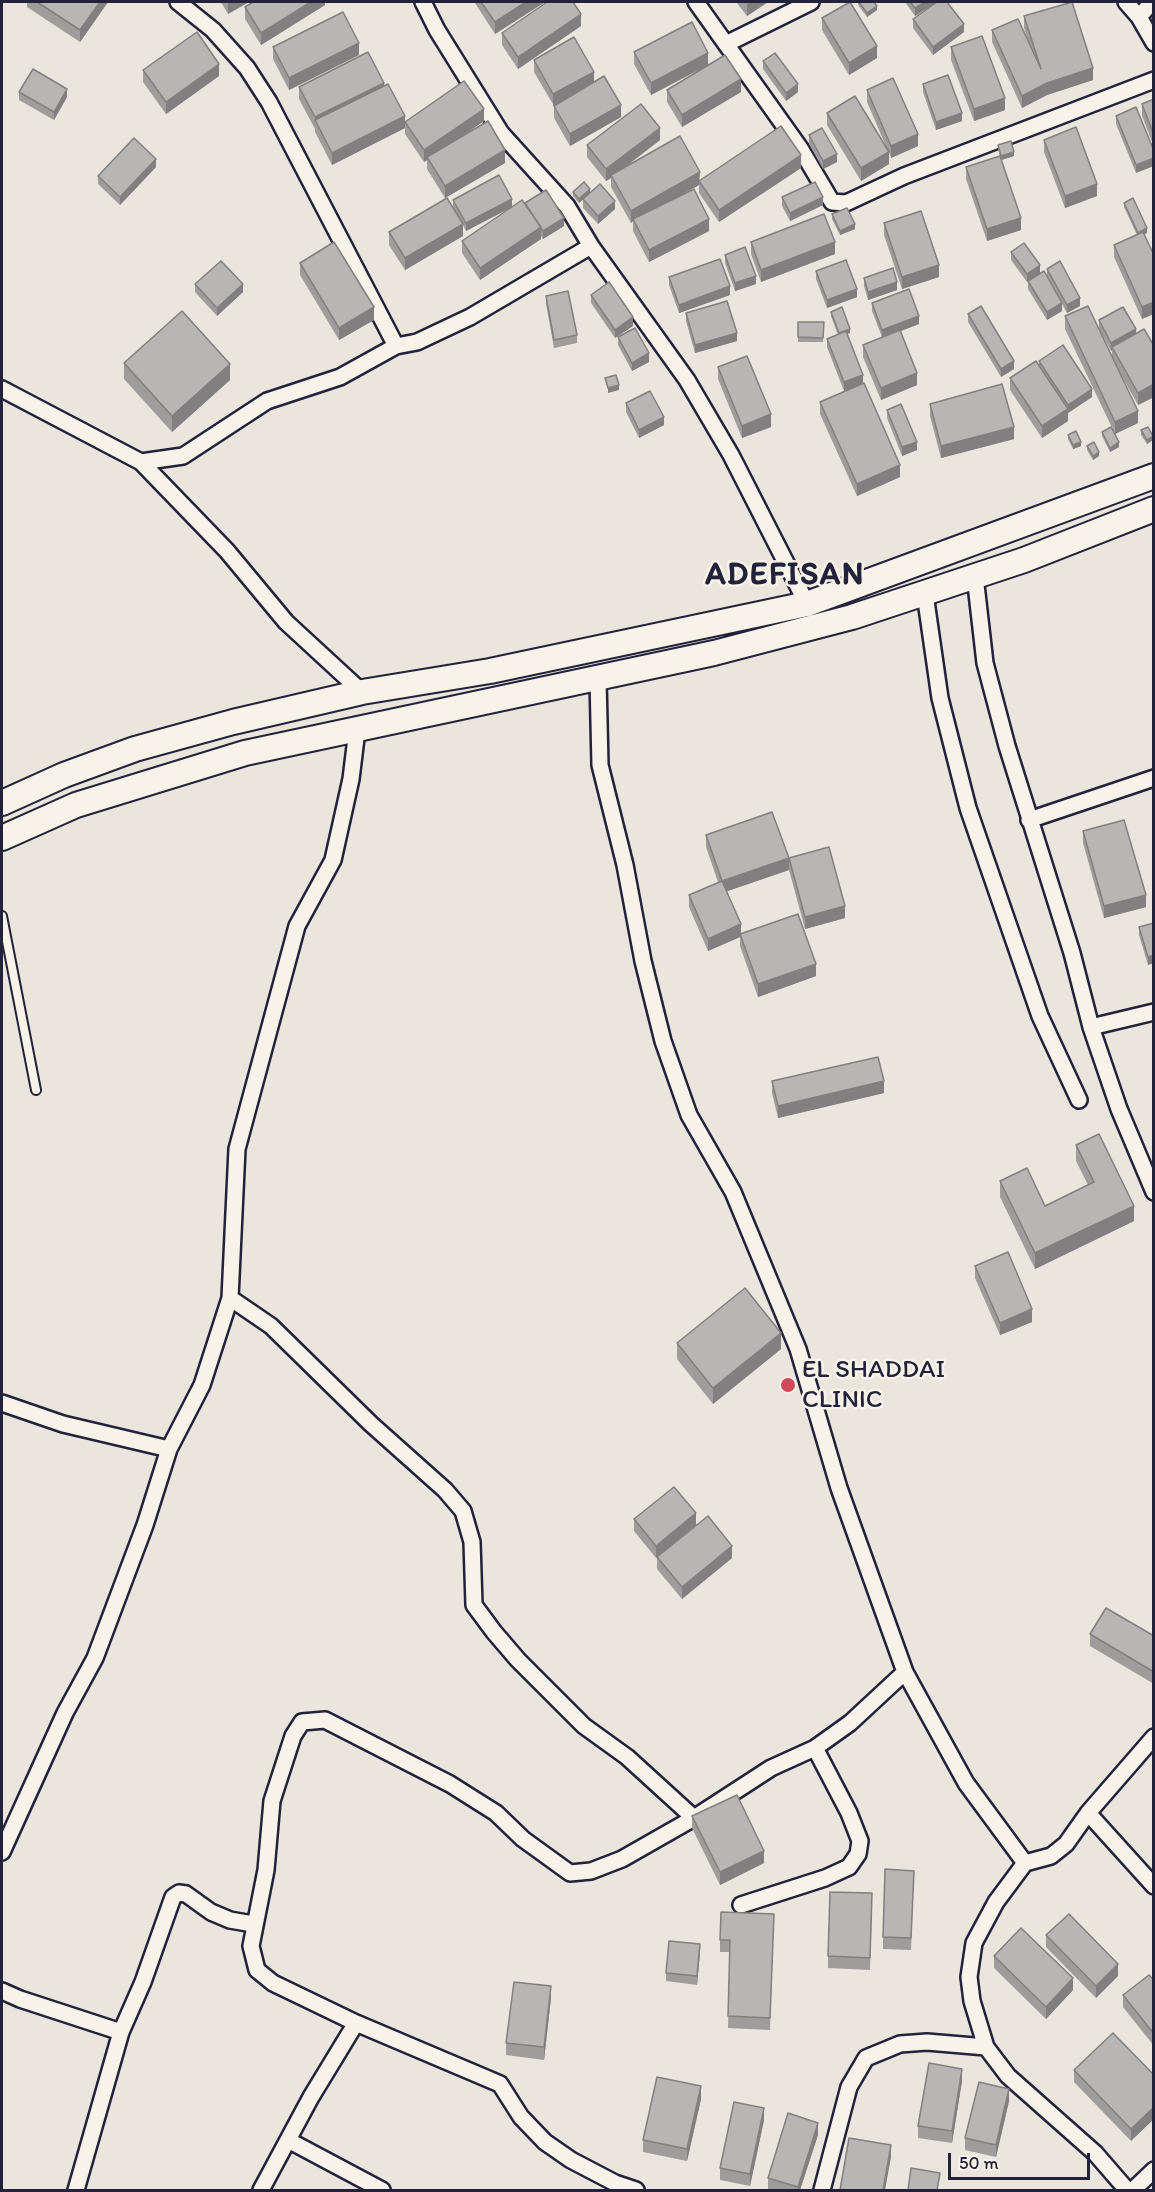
<!DOCTYPE html>
<style>
body{margin:0}
#map{position:relative;width:1155px;height:2192px;overflow:hidden;background:#eae6de;font-family:Itim,sans-serif}
canvas{display:block}
.frame{position:absolute;inset:0;border:3px solid #22223b;pointer-events:none}
.scale{position:absolute;left:948px;top:2153px;width:142px;height:27px;box-sizing:border-box;border:3px solid #22223b;border-top:0;padding-left:8px;font-size:18px;line-height:21px;white-space:nowrap;color:#22223b;-webkit-text-stroke:4px #f7f3e8;paint-order:stroke}
</style>
<div id="map">
<canvas width="1155" height="2192"></canvas>
<div class="frame"></div>
<div class="scale">50 m</div>
</div>
<script>
const ctx = document.querySelector('canvas').getContext('2d');
ctx.lineJoin = 'round';
function poly(rows) {
  const path = new Path2D();
  for (const r of rows) {
    path.moveTo(r[0], r[1]);
    for (let i = 2; i < r.length; i += 2) path.lineTo(r[i], r[i + 1]);
  }
  return path;
}
function strokePath(path, color, width, dash) {
  ctx.strokeStyle = color;
  ctx.lineWidth = width;
  ctx.lineCap = dash ? 'butt' : 'round';
  ctx.setLineDash(dash || []);
  ctx.stroke(path);
}
function fill(path, color) {
  ctx.fillStyle = color;
  ctx.fill(path, 'evenodd');
}
function write(font, color, halo, rows, align = 'center') {
  ctx.font = font + ' Itim,sans-serif';
  ctx.lineWidth = 5;
  ctx.setLineDash([]);
  ctx.textBaseline = 'middle';
  ctx.strokeStyle = halo;
  ctx.fillStyle = color;
  for (const [text, x, y, turn = 0] of rows) {
    ctx.save();
    ctx.translate(x, y);
    ctx.rotate((+turn || 0) * Math.PI / 180);
    ctx.textAlign = isNaN(turn) ? turn : align;
    if (halo) ctx.strokeText(text, 0, 0);
    ctx.fillText(text, 0, 0);
    ctx.restore();
  }
}
const service = poly([
 [2,916,36,1090]
]);
const minor = poly([
 [178,2,213,30,247,68,269,102,396,346],
 [423,2,437,30,501,133,567,206,591,246,687,380,731,455,807,604],
 [696,2,800,148,832,202,846,203,904,176,1154,80],
 [1126,2,1139,17,1154,43],
 [1139,17,1152,2],
 [728,43,811,2],
 [2,389,141,462,227,551,286,622,362,692],
 [141,462,183,456,267,401,340,377,396,346,417,342,470,317,591,246],
 [975,576,985,663,1007,746,1072,953,1091,1027,1119,1109,1154,1192],
 [925,594,940,698,968,808,1040,1016,1079,1100],
 [598,679,600,765,625,865,643,961,663,1041,689,1115,733,1192,798,1349,839,1488,905,1672,966,1783,1025,1863,996,1902,974,1943,969,1977,972,2001,986,2047,1008,2076,1095,2153,1127,2190],
 [1029,820,1154,778],
 [1091,1027,1154,1012],
 [230,1298,271,1326,371,1424,445,1490,463,1511,472,1542,474,1605,494,1632,518,1660,584,1726,627,1757,694,1818],
 [2,1403,63,1424,169,1449],
 [1088,1813,1154,1886],
 [2,1852,65,1713,95,1658,145,1525,169,1449,202,1385,230,1298,237,1149,297,926,333,860,351,779,357,730],
 [1025,1863,1051,1856,1066,1844,1088,1813,1154,1737],
 [741,1905,825,1878,849,1867,858,1854,860,1841,849,1813,815,1748],
 [2,1991,20,1999,121,2032],
 [288,2140,382,2190],
 [76,2190,121,2032,143,1982,173,1897,179,1893,186,1894,211,1912,230,1920,253,1924],
 [261,2190,311,2097,356,2023],
 [636,2190,615,2183,571,2160,545,2142,521,2117,500,2084,356,2023,273,1983,257,1970,251,1946,266,1870,272,1801,293,1736,302,1722,325,1720,450,1784,496,1813,523,1839,570,1873,591,1871,622,1859,694,1818,771,1768,815,1748,850,1723,905,1672],
 [822,2190,849,2087,866,2058,900,2044,927,2042,986,2047],
 [1133,2190,1154,2170]
]);
const primary = poly([
 [2,803,64,775,135,749,233,722,362,692,490,671,807,604,1154,476],
 [2,838,76,805,245,753,714,653,852,617,1024,560,1154,509]
]);
strokePath(service, '#22223b', 12);
strokePath(minor, '#22223b', 20);
strokePath(primary, '#22223b', 28);
strokePath(service, '#f7f3e8', 8);
strokePath(minor, '#f7f3e8', 15);
strokePath(primary, '#f7f3e8', 24);
fill(poly([
 [27,2,108,2,80,42,27,7],
 [221,2,249,2,228,14],
 [325,2,325,5,261,45,245,19,245,7],
 [475,2,545,2,495,34,475,3],
 [736,2,768,2,747,16],
 [858,2,874,2,877,10,867,17,858,5],
 [905,2,947,2,964,32,933,55,913,28,913,19,932,5,915,16],
 [1024,16,1093,80,1047,95,1022,108,992,42,992,30,1029,44,1024,28],
 [822,18,877,58,849,75,822,30],
 [581,26,518,69,502,45,502,33],
 [273,47,359,55,289,90,273,59],
 [951,47,1005,110,974,121,951,60],
 [634,52,708,65,741,92,682,127,667,102,667,90,702,68,651,95,634,64],
 [534,60,594,82,621,117,570,146,554,118,554,106,534,72],
 [763,61,798,92,786,101,763,69],
 [143,70,219,76,166,114,143,82],
 [923,84,962,121,936,130,923,92],
 [384,86,405,128,332,165,315,132,315,129,299,99,299,87],
 [867,90,918,146,891,158,889,152,889,164,861,181,827,125,827,113,888,151,867,102],
 [19,92,67,97,54,120,19,100],
 [1154,99,1154,147,1142,116,1142,104],
 [1136,107,1136,173,1116,124,1116,116],
 [484,121,465,134,505,163,445,198,427,169,427,160,424,162,405,134,405,122],
 [809,135,837,162,823,169,809,144],
 [660,140,624,168,700,180,801,168,719,222,699,193,699,185,672,200,709,231,649,262,633,231,633,221,631,223,611,187,611,178,606,181,587,157,587,145],
 [1044,140,1097,196,1065,208,1044,152],
 [998,145,1014,156,1002,160,1021,230,987,241,966,179,966,167,1000,156,998,149],
 [156,167,120,205,98,184,98,176],
 [573,192,590,193,579,203,573,196],
 [782,197,823,205,790,221,782,206],
 [583,199,615,209,598,224,583,208],
 [453,200,512,207,466,231,463,225,463,236,405,270,389,245,389,232,453,208],
 [525,203,564,226,543,239,541,236,541,239,480,280,462,253,462,241],
 [1124,203,1147,233,1144,234,1142,319,1114,257,1114,245,1137,235,1124,207],
 [832,214,855,229,840,235,832,219],
 [884,223,939,277,902,289,884,235],
 [751,242,835,254,761,282,751,254],
 [1011,252,1040,273,1032,278,1047,277,1047,269,1080,306,1067,313,1062,304,1062,311,1047,320,1028,289,1028,281,1027,282,1011,260],
 [725,255,756,284,735,291,725,263],
 [300,263,374,320,339,340,300,275],
 [816,271,857,297,827,308,816,279],
 [669,277,730,295,679,313,669,285],
 [864,278,897,290,868,300,864,286],
 [195,284,243,292,217,316,195,292],
 [591,295,633,326,615,338,591,303],
 [546,296,577,335,577,343,554,348,546,304],
 [872,303,919,324,901,331,917,385,881,400,863,357,863,345,882,337,872,311],
 [831,312,850,333,847,334,863,383,844,391,827,347,827,339,838,335,831,316],
 [686,313,737,341,695,353,686,321],
 [968,314,1014,369,1001,377,968,322],
 [1065,316,1099,328,1099,320,1136,334,1154,346,1154,397,1138,405,1119,371,1138,423,1115,434,1065,329],
 [1100,331,1111,351,1112,350,1112,357],
 [798,322,824,322,823,342,798,342],
 [618,337,649,362,632,371,618,345],
 [1039,361,1092,397,1068,413,1068,421,1042,438,1010,390,1010,378,1039,365],
 [124,363,230,380,172,432,124,379],
 [718,367,771,427,742,438,718,379],
 [820,402,900,477,857,496,820,414],
 [626,403,664,425,639,438,626,412],
 [930,404,1014,439,941,458,930,416],
 [887,410,917,450,902,456,887,418],
 [1141,430,1153,440,1147,444,1141,435],
 [1102,432,1119,447,1110,452,1102,436],
 [1068,435,1081,446,1073,449,1068,439],
 [1087,446,1099,456,1093,460,1087,450],
 [1083,831,1146,907,1104,918,1083,843],
 [706,835,789,858,845,918,805,929,789,870,727,891,741,933,816,976,758,997,740,946,740,937,708,951,689,907,689,895,718,882,706,847],
 [1154,923,1148,965,1139,935,1139,927],
 [772,1081,884,1093,778,1118,772,1093],
 [1076,1145,1134,1221,1035,1269,1000,1197,1000,1181,1045,1206,1088,1185,1076,1161],
 [975,1266,1032,1322,1000,1335,975,1278],
 [677,1343,781,1349,713,1404,677,1359],
 [674,1487,656,1558,634,1531,634,1519],
 [657,1557,732,1558,682,1599,657,1569],
 [1090,1634,1154,1636,1154,1684,1090,1646],
 [692,1816,764,1863,720,1885,692,1828],
 [914,1871,911,1950,883,1949,883,1937],
 [872,1905,870,1970,828,1968,828,1956],
 [774,1914,770,2030,728,2028,730,1952,720,1952,720,1940],
 [1046,1935,1118,1976,1096,1998,1046,1947],
 [700,1952,697,1985,666,1981,666,1973],
 [994,1956,1073,1990,1046,2019,994,1968],
 [1154,1980,1154,2046,1123,2007,1123,1995],
 [551,1998,544,2060,506,2055,506,2043],
 [1074,2070,1154,2075,1131,2141,1074,2082],
 [962,2081,952,2143,918,2138,918,2126],
 [701,2099,687,2161,643,2152,643,2140],
 [1009,2101,996,2157,965,2150,965,2138],
 [764,2120,750,2186,720,2180,720,2168],
 [818,2135,800,2190,768,2190,768,2178]
]), '#9e9d9c');
fill(poly([
 [100,2,108,2,80,42,80,30],
 [228,2,249,2,228,14],
 [311,2,325,2,325,5,261,45,261,33],
 [526,2,545,2,495,34,495,22],
 [751,2,768,2,747,16,747,4],
 [925,2,937,2,915,16,915,8],
 [877,6,877,10,867,17,867,13],
 [581,14,581,26,518,69,518,57],
 [964,24,964,32,933,55,933,47],
 [359,43,359,55,289,90,289,78],
 [877,46,877,58,849,75,849,63],
 [708,53,708,65,651,95,651,83],
 [219,64,219,76,166,114,166,102],
 [1093,68,1093,80,1047,95,1022,108,1022,96,1047,83],
 [594,72,594,84,553,106,553,94],
 [741,79,741,92,682,127,682,115],
 [384,83,384,95,315,120,315,129,315,117],
 [798,84,798,92,786,101,786,93],
 [67,89,67,97,54,120,54,112],
 [1005,98,1005,110,974,121,974,109],
 [621,105,621,117,570,146,570,134],
 [484,109,484,121,429,159,427,157,427,160,424,162,424,150],
 [962,113,962,121,936,130,936,122],
 [405,116,405,128,332,165,332,153],
 [660,128,660,140,612,177,611,175,611,178,606,181,606,169],
 [918,134,918,146,891,158,891,146],
 [505,150,505,163,445,198,445,186],
 [889,152,889,164,861,181,861,168],
 [1014,152,1014,156,1001,160,1001,156],
 [837,154,837,162,823,169,823,161],
 [801,155,801,168,719,222,719,210],
 [1154,158,1154,166,1136,173,1136,165],
 [156,159,156,167,120,205,120,197],
 [700,172,699,185,634,221,633,219,633,221,631,223,631,211],
 [1097,184,1097,196,1065,208,1065,196],
 [590,189,590,193,579,203,579,199],
 [823,197,823,205,790,221,790,213],
 [512,199,512,207,466,231,466,223],
 [615,201,615,209,598,224,598,216],
 [564,218,564,226,543,239,543,231],
 [1021,218,1021,230,987,241,987,229],
 [709,219,709,231,649,262,649,250],
 [463,224,463,236,405,270,405,258],
 [855,224,855,229,840,235,840,231],
 [541,227,541,239,480,280,480,268],
 [1147,228,1147,233,1138,237,1138,233],
 [835,242,835,254,761,282,761,270],
 [939,265,939,277,902,289,902,277],
 [1040,265,1040,273,1027,282,1027,274],
 [756,276,756,284,735,291,735,283],
 [897,282,897,290,868,300,868,292],
 [243,284,243,292,217,316,217,308],
 [730,286,730,295,679,313,679,305],
 [857,289,857,297,827,308,827,300],
 [1080,298,1080,306,1067,313,1067,305],
 [1154,302,1154,314,1142,319,1142,307],
 [1062,303,1062,311,1047,320,1047,312],
 [374,307,374,320,339,340,339,328],
 [919,316,919,324,882,338,882,330],
 [633,317,633,326,615,338,615,330],
 [850,329,850,333,839,337,839,333],
 [1136,329,1136,338,1112,347,1112,350,1111,351,1111,343],
 [737,333,737,341,695,353,695,345],
 [649,353,649,362,632,371,632,363],
 [1014,361,1014,369,1001,377,1001,369],
 [230,364,230,380,172,432,172,416],
 [917,373,917,385,881,400,881,388],
 [863,375,863,383,844,391,844,382],
 [1154,384,1154,397,1138,405,1138,393],
 [619,385,619,390,608,393,608,388],
 [1092,389,1092,397,1068,413,1068,421,1042,438,1042,426,1068,409,1068,405],
 [1138,411,1138,423,1115,434,1115,422],
 [771,414,771,427,742,438,742,426],
 [664,417,664,425,639,438,639,430],
 [1014,427,1014,439,941,458,941,446],
 [1153,436,1153,440,1147,444,1147,440],
 [917,442,917,450,902,456,902,447],
 [1081,442,1081,446,1073,449,1073,445],
 [1119,442,1119,447,1110,452,1110,448],
 [1099,452,1099,456,1093,460,1093,456],
 [900,465,900,477,857,496,857,484],
 [789,858,789,870,722,893,722,881],
 [1146,895,1146,907,1104,918,1104,906],
 [845,906,845,918,805,929,805,917],
 [741,924,741,936,740,934,740,937,708,951,708,939],
 [1154,955,1154,963,1148,965,1148,957],
 [816,964,816,976,758,997,758,984],
 [884,1081,884,1093,778,1118,778,1106],
 [1134,1206,1134,1221,1035,1269,1035,1253],
 [1032,1309,1032,1322,1000,1335,1000,1323],
 [781,1333,781,1349,713,1404,713,1388],
 [696,1513,696,1525,656,1558,656,1546],
 [732,1546,732,1558,682,1599,682,1587],
 [764,1851,764,1863,720,1885,720,1872],
 [700,1944,700,1952,697,1985,697,1976],
 [1118,1964,1118,1976,1096,1998,1096,1986],
 [1073,1978,1073,1990,1046,2019,1046,2007],
 [551,1986,551,1998,544,2060,544,2047],
 [962,2069,962,2081,952,2143,952,2131],
 [701,2086,701,2099,687,2161,687,2149],
 [1009,2089,1009,2101,996,2157,996,2145],
 [1154,2107,1154,2119,1131,2141,1131,2129],
 [764,2108,764,2120,750,2186,750,2174],
 [818,2123,818,2135,800,2190,798,2190,798,2187],
 [891,2145,891,2157,885,2190,883,2190]
]), '#817f7f');
const building = poly([
 [37,2,100,2,80,30,37,2],
 [253,2,311,2,261,33,245,7,253,2],
 [481,2,526,2,495,22,481,2],
 [547,2,573,2,581,14,518,57,502,33,547,2],
 [850,2,877,46,849,63,822,18,850,2],
 [859,2,874,2,877,6,867,13,859,2],
 [910,2,925,2,915,8,910,2],
 [937,2,947,2,964,24,933,47,913,19,937,2],
 [1072,2,1093,68,1047,83,1022,96,992,30,1018,19,1041,69,1024,16,1072,2],
 [343,12,359,43,289,78,273,47,343,12],
 [692,22,708,53,651,83,634,52,692,22],
 [197,32,219,64,166,102,143,70,197,32],
 [982,36,1005,98,974,109,951,47,982,36],
 [574,37,594,72,553,94,534,60,574,37],
 [368,52,384,83,315,117,299,87,368,52],
 [775,53,798,84,786,93,763,61,775,53],
 [725,55,741,79,682,115,667,90,725,55],
 [33,69,67,89,54,112,19,92,33,69],
 [948,75,962,113,936,122,923,84,948,75],
 [604,76,621,105,570,134,554,106,604,76],
 [893,78,918,134,891,146,867,90,893,78],
 [464,81,484,109,424,150,405,122,464,81],
 [388,84,405,116,332,153,315,120,388,84],
 [855,96,889,152,861,168,827,113,855,96],
 [1154,99,1154,135,1142,104,1154,99],
 [641,104,660,128,606,169,587,145,641,104],
 [1136,107,1154,151,1154,158,1136,165,1116,116,1136,107],
 [488,121,505,150,445,186,427,157,488,121],
 [781,126,801,155,719,210,699,181,781,126],
 [1076,127,1097,184,1065,196,1044,140,1076,127],
 [822,128,837,154,823,161,809,135,822,128],
 [680,136,700,172,631,211,611,175,680,136],
 [134,138,156,159,120,197,98,176,134,138],
 [1011,141,1014,152,1001,156,998,145,1011,141],
 [1000,156,1021,218,987,229,966,167,1000,156],
 [499,175,512,199,466,223,453,200,499,175],
 [584,182,590,189,579,199,573,192,584,182],
 [815,182,823,197,790,213,782,197,815,182],
 [600,184,615,201,598,216,583,199,600,184],
 [694,189,709,219,649,250,633,219,694,189],
 [546,190,564,218,543,231,525,203,546,190],
 [447,198,463,224,405,258,389,232,447,198],
 [1133,198,1147,228,1138,233,1124,203,1133,198],
 [522,200,541,227,480,268,462,241,522,200],
 [847,208,855,224,840,231,832,214,847,208],
 [921,211,939,265,902,277,884,223,921,211],
 [824,214,835,242,761,270,751,242,824,214],
 [1143,232,1154,255,1154,302,1142,307,1114,245,1143,232],
 [334,242,374,307,339,328,300,263,334,242],
 [1024,243,1040,265,1027,274,1011,252,1024,243],
 [745,247,756,276,735,283,725,255,745,247],
 [720,259,730,286,679,305,669,277,720,259],
 [846,260,857,289,827,300,816,271,846,260],
 [221,261,243,284,217,308,195,284,221,261],
 [1060,261,1080,298,1067,305,1047,269,1060,261],
 [893,268,897,282,868,292,864,278,893,268],
 [1044,271,1062,303,1047,312,1028,281,1044,271],
 [609,282,633,317,615,330,591,295,609,282],
 [909,289,919,316,882,330,872,303,909,289],
 [568,291,577,335,554,340,546,296,568,291],
 [727,301,737,333,695,345,686,313,727,301],
 [981,306,1014,361,1001,369,968,314,981,306],
 [1088,306,1138,411,1115,422,1065,316,1088,306],
 [842,307,850,329,839,333,831,312,842,307],
 [1123,307,1136,329,1111,343,1099,320,1123,307],
 [182,311,230,364,172,416,124,363,182,311],
 [798,322,824,322,823,338,798,337,798,322],
 [635,328,649,353,632,363,618,337,635,328],
 [1144,329,1154,346,1154,384,1138,393,1112,347,1144,329],
 [900,330,917,373,881,388,863,345,900,330],
 [846,331,863,375,844,382,827,339,846,331],
 [1063,345,1092,389,1068,405,1039,361,1063,345],
 [747,356,771,414,742,426,718,367,747,356],
 [1036,361,1068,409,1042,426,1010,378,1036,361],
 [616,375,619,385,608,388,605,378,616,375],
 [864,383,900,465,857,484,820,402,864,383],
 [1002,384,1014,427,941,446,930,404,1002,384],
 [650,391,664,417,639,430,626,403,650,391],
 [901,404,917,442,902,447,887,410,901,404],
 [1111,427,1119,442,1110,448,1102,432,1111,427],
 [1148,427,1153,436,1147,440,1141,430,1148,427],
 [1076,431,1081,442,1073,445,1068,435,1076,431],
 [1094,442,1099,452,1093,456,1087,446,1094,442],
 [772,812,789,858,722,881,741,924,708,939,689,895,722,881,706,835,772,812],
 [1124,820,1146,895,1104,906,1083,831,1124,820],
 [829,847,845,906,805,917,789,858,829,847],
 [798,914,816,964,758,984,740,934,798,914],
 [1154,923,1154,955,1148,957,1139,927,1154,923],
 [878,1057,884,1081,778,1106,772,1081,878,1057],
 [1099,1134,1134,1206,1035,1253,1000,1181,1027,1168,1045,1206,1094,1182,1076,1145,1099,1134],
 [1008,1252,1032,1309,1000,1323,975,1266,1008,1252],
 [745,1288,781,1333,713,1388,677,1343,745,1288],
 [674,1487,696,1513,656,1546,634,1519,674,1487],
 [708,1516,732,1546,682,1587,657,1557,708,1516],
 [1106,1608,1154,1636,1154,1672,1090,1634,1106,1608],
 [737,1795,764,1851,720,1872,692,1816,737,1795],
 [885,1869,914,1871,911,1938,883,1937,885,1869],
 [830,1892,872,1893,870,1958,828,1956,830,1892],
 [721,1912,774,1914,770,2018,728,2016,730,1940,720,1940,721,1912],
 [1069,1914,1118,1964,1096,1986,1046,1935,1069,1914],
 [1021,1928,1073,1978,1046,2007,994,1956,1021,1928],
 [669,1941,700,1944,697,1976,666,1973,669,1941],
 [1149,1975,1154,1980,1154,2034,1123,1995,1149,1975],
 [514,1982,551,1986,544,2047,506,2043,514,1982],
 [1113,2033,1154,2075,1154,2107,1131,2129,1074,2070,1113,2033],
 [929,2063,962,2069,952,2131,918,2126,929,2063],
 [657,2077,701,2086,687,2149,643,2140,657,2077],
 [979,2082,1009,2089,996,2145,965,2138,979,2082],
 [734,2102,764,2108,750,2174,720,2168,734,2102],
 [788,2113,818,2123,798,2187,768,2178,788,2113],
 [849,2138,891,2145,883,2190,840,2190,849,2138],
 [911,2168,940,2173,937,2190,908,2190,911,2168]
]);
fill(building, '#b8b6b5');
strokePath(building, '#817f7f', 1.5);
for (const [x, y, r, color] of [
 [788,1385,8,"#d1495b"]
]) {
  const dot = new Path2D();
  dot.arc(x, y, r, 0, 2 * Math.PI);
  ctx.fillStyle = color;
  ctx.fill(dot);
  strokePath(dot, '#f7f3e8', 2);
}
write('26px', '#22223b', '#f7f3e8', [
 ["EL SHADDAI",802,1370],
 ["CLINIC",802,1400]
], 'left');
ctx.letterSpacing = '1.5px';
write('bold 32px', '#22223b', '#f7f3e8', [
 ["ADEFISAN",785,576]
]);
ctx.letterSpacing = '0px';
</script>
